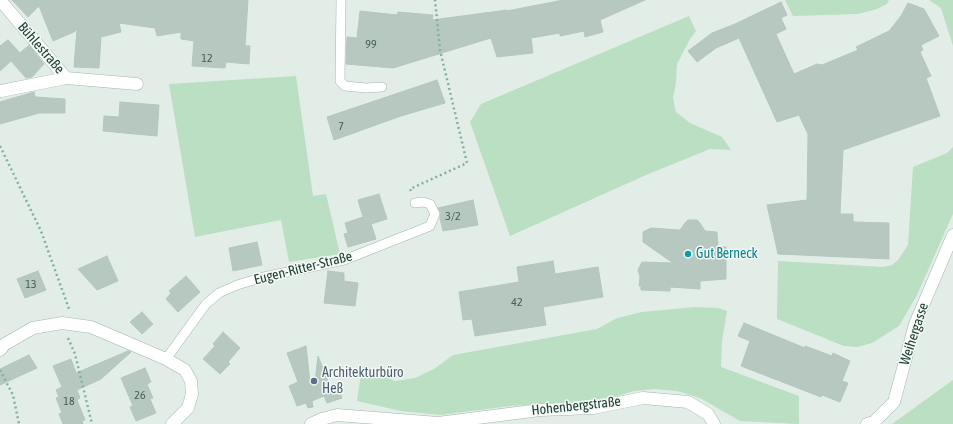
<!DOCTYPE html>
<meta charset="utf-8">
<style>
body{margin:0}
canvas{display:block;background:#e2ede7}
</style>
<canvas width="953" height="424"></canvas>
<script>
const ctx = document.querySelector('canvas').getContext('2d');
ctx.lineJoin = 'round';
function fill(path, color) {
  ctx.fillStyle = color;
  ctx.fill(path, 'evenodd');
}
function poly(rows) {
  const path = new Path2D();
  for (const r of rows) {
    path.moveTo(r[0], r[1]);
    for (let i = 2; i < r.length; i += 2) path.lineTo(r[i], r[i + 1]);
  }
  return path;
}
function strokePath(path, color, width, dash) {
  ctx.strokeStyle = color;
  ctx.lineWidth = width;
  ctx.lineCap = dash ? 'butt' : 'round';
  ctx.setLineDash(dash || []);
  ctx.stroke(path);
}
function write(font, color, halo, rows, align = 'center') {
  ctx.font = font + ' "Asap Condensed",sans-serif';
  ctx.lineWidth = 3;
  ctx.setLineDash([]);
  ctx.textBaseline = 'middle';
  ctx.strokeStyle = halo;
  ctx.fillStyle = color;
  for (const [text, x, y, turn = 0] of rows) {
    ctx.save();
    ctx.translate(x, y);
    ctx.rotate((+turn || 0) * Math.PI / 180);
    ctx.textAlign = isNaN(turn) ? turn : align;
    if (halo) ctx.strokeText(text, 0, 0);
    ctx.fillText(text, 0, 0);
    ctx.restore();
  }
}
fill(poly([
 [785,0,889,0,887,4,877,9,858,14,793,16],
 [929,0,953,0,953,46,941,8],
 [689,16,696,31,690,39,677,64,676,83,673,98,676,112,690,123,722,137,731,150,710,149,646,175,510,236,470,122,481,104],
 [296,76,313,196,326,194,340,254,289,262,281,220,195,237,169,84],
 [953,147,953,214,917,295,899,326,872,343,857,347,844,346,777,319,778,261,883,267,892,265,898,260,908,245,913,167,947,153],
 [695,307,719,308,727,311,722,341,721,367,799,396,799,424,740,421,700,398,677,391,654,389,634,391,614,397,582,401,510,406,440,415,401,411,357,401,362,367,395,381,415,378,434,369,453,355,597,329,617,318,642,312],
 [953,380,953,424,892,424]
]), '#badfc2');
const building = poly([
 [12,0,248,0,245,46,250,46,249,64,226,62,225,68,192,66,194,41,181,39,181,32,157,36,155,28,119,23,121,32,101,37,99,68,74,67,77,29,74,32,53,41,39,6,28,17,12,0],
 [563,0,645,0,600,20,603,32,585,37,584,31,560,36,560,33,531,38,533,53,497,57,491,38,393,68,346,64,347,37,357,38,360,11,397,15,398,12,433,15,432,20,507,10,507,11,563,0],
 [781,2,787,15,781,18,786,29,776,34,794,74,817,64,822,65,858,50,856,47,889,31,901,16,908,3,924,9,939,36,921,45,923,50,920,52,931,76,926,78,940,116,843,150,840,214,853,214,853,222,889,223,889,259,778,254,767,205,807,200,808,134,799,115,777,122,739,38,716,48,697,62,688,51,712,33,735,24,781,2],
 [8,40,20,53,29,45,44,64,32,77,26,78,11,61,0,71,0,46,8,40],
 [437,80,445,103,401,116,334,140,327,117,437,80],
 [34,92,35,97,65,99,65,113,39,113,0,124,0,102,34,92],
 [120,102,159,105,157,136,103,131,104,116,119,117,120,102],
 [379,194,387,219,371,224,376,239,348,247,344,234,348,233,345,223,363,217,358,200,379,194],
 [473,200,478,225,443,231,440,218,441,213,438,208,473,200],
 [688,220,697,220,700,223,705,231,717,232,718,247,726,247,726,279,700,281,700,289,670,287,670,291,641,290,641,286,639,286,640,277,638,270,642,262,673,263,643,242,643,232,651,228,680,230,685,223,688,220],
 [257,242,262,265,233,271,229,248,257,242],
 [107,256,118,281,97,290,78,269,107,256],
 [553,261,555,274,598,267,603,297,543,307,546,325,475,336,472,319,463,320,459,292,519,282,517,267,553,261],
 [38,271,46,290,25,298,17,279,38,271],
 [328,271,344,273,344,281,358,283,355,306,324,303,328,271],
 [186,276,200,292,178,312,166,299,171,293,169,291,186,276],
 [142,312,153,324,142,334,130,322,142,312],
 [744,323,805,348,805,346,832,356,833,353,850,361,842,381,848,383,840,402,822,395,821,397,741,366,750,341,738,336,744,323],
 [223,332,240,348,228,362,230,364,220,374,203,359,215,346,213,344,223,332],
 [306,346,310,382,315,382,318,356,330,386,337,384,342,398,327,403,324,396,312,401,313,407,308,408,306,403,297,406,289,386,298,382,287,353,306,346],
 [128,351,131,352,101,379,77,390,80,398,77,400,85,420,82,421,83,424,63,424,59,414,62,413,56,398,59,397,56,390,62,387,53,366,71,359,76,373,128,351],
 [29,355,37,368,0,385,0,369,29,355],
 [145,368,151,382,147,384,153,398,150,399,156,413,136,421,130,407,133,406,121,378,145,368]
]);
fill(building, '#b7c8c0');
strokePath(building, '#b4c7be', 1);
const service = poly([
 [341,0,340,81,345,86,366,88,382,87],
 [166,359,195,319,206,304,219,293,237,285,264,277,344,260,430,226,435,214,430,204,423,202,415,203]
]);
const minor = poly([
 [0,0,66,78],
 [1,91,66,78,137,84],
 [0,350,5,344,33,328,62,323,91,327,166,359,185,370,191,381,192,394,188,408,172,424],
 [311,424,322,419,337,415,438,423,540,410,593,408,643,398,688,402,708,414,714,424],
 [867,424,874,422,894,402,915,324,953,235]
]);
strokePath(service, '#a4b5ae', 10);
strokePath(minor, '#a4b5ae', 13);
strokePath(poly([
 [0,146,41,231,69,309],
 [411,191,410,189,467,163,440,50,435,0],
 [68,338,75,354,92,424],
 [0,370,13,395,19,424]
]), '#81b19f', 2.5, [2, 3]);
strokePath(service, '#fff', 9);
strokePath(minor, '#fff', 12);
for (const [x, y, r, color] of [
 [688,254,4,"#0f9aa8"],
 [314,381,4,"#5c6f8a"]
]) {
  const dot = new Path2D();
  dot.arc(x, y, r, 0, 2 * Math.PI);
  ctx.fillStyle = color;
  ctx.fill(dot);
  strokePath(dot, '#f3f9f5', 1.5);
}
write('12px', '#466058', null, [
 ["99",371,44],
 ["12",207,58],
 ["7",341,126],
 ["3/2",453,216],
 ["13",31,284],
 ["42",517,302],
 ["26",140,395],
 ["18",69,401]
]);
write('14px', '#213e35', '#f3f9f5', [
 ["Bühlestraße",41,48,49],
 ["Eugen-Ritter-Straße",303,268,-14],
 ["Weihergasse",914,334,-72],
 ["Hohenbergstraße",576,406,-6]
]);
write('14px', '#0d838f', '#f3f9f5', [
 ["Gut Berneck",696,254]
], 'left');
write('14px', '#4e5e75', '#f3f9f5', [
 ["Architekturbüro",322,373],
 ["Heß",322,389]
], 'left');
</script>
